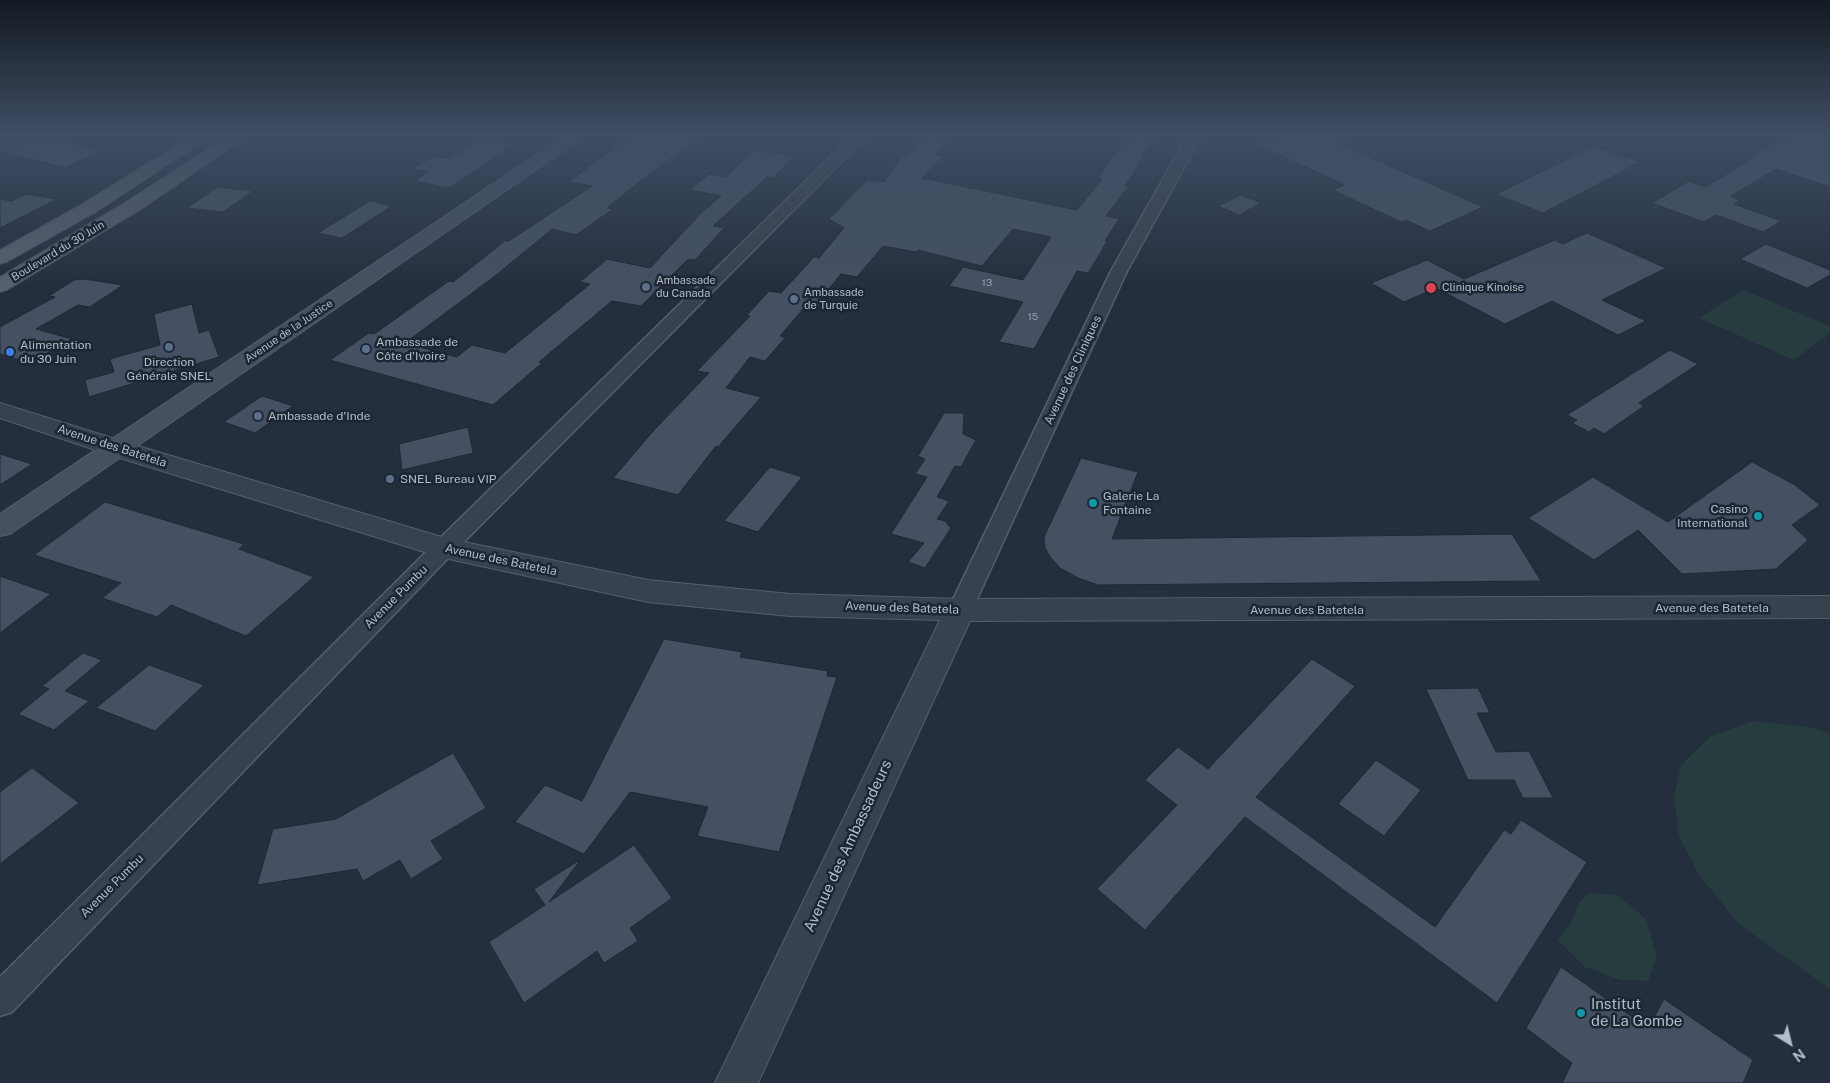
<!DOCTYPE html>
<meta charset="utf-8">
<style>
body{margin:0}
#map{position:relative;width:1830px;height:1083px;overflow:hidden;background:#242f3e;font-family:"Public Sans",sans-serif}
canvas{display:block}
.north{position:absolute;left:1765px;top:1018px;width:50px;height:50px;-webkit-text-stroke:4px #1d2633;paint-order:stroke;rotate:144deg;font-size:14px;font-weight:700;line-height:20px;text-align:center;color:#b4bcc9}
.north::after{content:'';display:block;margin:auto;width:18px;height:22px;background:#b4bcc9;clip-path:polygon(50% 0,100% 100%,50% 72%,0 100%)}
</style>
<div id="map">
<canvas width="1830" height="1083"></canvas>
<div class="north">N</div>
</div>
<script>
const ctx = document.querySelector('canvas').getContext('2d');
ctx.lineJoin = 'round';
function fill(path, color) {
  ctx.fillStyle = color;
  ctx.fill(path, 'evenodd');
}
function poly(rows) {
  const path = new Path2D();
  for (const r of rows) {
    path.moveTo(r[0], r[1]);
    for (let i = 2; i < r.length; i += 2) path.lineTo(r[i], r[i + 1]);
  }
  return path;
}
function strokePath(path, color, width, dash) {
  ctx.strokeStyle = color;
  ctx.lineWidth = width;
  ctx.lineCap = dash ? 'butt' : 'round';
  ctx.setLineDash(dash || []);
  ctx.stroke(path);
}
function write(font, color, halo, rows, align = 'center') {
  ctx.font = font + ' "Public Sans",sans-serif';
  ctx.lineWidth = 5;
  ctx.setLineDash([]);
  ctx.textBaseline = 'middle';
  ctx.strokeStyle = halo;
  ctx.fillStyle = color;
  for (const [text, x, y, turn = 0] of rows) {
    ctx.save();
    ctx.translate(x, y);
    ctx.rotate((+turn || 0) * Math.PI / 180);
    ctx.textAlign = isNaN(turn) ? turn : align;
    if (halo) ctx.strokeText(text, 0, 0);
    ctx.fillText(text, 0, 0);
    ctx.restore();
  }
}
fill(poly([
 [1743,290,1830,326,1830,333,1794,360,1699,318],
 [1754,721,1809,727,1830,734,1830,989,1739,924,1699,875,1679,836,1674,796,1681,765,1711,736],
 [1590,893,1617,895,1646,919,1657,957,1648,981,1621,980,1585,967,1558,940,1573,920,1579,902]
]), '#263c3f');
const building = poly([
 [36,135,45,135,100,151,65,168,0,151,33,140,36,135],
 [630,135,704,135,645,177,607,208,613,209,576,235,552,229,495,276,405,343,457,357,472,345,505,353,590,284,580,282,607,259,650,268,701,213,721,196,690,190,709,174,726,177,753,150,794,156,773,178,767,177,713,226,724,228,695,260,688,259,641,306,612,301,539,362,542,363,493,405,330,360,369,333,374,334,449,281,453,282,505,241,509,241,592,186,569,182,630,135],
 [923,135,950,135,936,155,943,156,922,178,1077,210,1102,179,1098,178,1116,152,1131,135,1158,135,1142,157,1144,157,1125,186,1128,187,1106,216,1119,219,1105,241,1107,241,1101,252,1088,273,1077,271,1034,349,999,342,1023,302,949,286,963,267,1023,280,1051,237,1013,229,982,266,918,250,916,252,883,246,857,277,841,274,812,310,804,308,780,336,785,338,765,361,750,357,726,388,761,397,718,447,716,446,678,495,613,478,655,429,709,373,697,371,750,316,747,315,769,291,781,293,814,257,819,258,844,228,829,219,867,180,884,182,902,156,909,154,923,135],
 [1280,135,1360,135,1340,144,1483,207,1430,231,1406,220,1401,222,1333,190,1345,185,1256,144,1280,135],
 [1787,135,1830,135,1830,187,1776,169,1731,196,1740,200,1734,204,1781,221,1763,232,1716,215,1704,222,1652,203,1689,181,1705,187,1754,158,1750,157,1787,135],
 [481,139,514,145,449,188,415,181,428,172,412,169,434,156,449,159,481,139],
 [1594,146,1640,162,1543,213,1496,194,1594,146],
 [217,187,253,191,223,212,187,208,217,187],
 [26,194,57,199,0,228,0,199,12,201,26,194],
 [1241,195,1261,203,1239,215,1218,206,1241,195],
 [370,201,392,206,342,238,318,233,370,201],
 [1587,233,1666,268,1602,300,1646,321,1618,335,1552,301,1505,324,1436,288,1404,302,1371,283,1427,260,1464,279,1555,240,1563,244,1587,233],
 [1766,244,1830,270,1830,275,1807,288,1740,259,1766,244],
 [84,279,123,285,90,307,78,305,36,329,72,339,30,363,0,354,0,327,55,297,49,296,74,280,84,279],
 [192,304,199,333,209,330,219,357,89,397,85,380,114,372,110,359,160,345,154,314,192,304],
 [1670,350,1698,364,1639,403,1644,406,1604,434,1594,428,1589,432,1572,423,1577,420,1567,415,1670,350],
 [262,396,293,406,255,433,224,422,262,396],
 [944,413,964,413,963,434,976,440,961,467,955,466,937,497,949,501,937,519,945,521,951,528,925,568,908,562,924,543,891,534,927,477,915,474,925,459,918,456,944,413],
 [468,427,473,453,402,470,399,444,468,427],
 [0,454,32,464,0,485,0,454],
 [1081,458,1138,472,1112,539,1512,534,1541,581,1098,585,1078,578,1060,568,1051,558,1045,548,1044,537,1081,458],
 [1752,462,1795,485,1820,505,1792,525,1808,540,1776,569,1682,574,1638,530,1594,560,1528,518,1593,477,1668,522,1752,462],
 [770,467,802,477,758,532,724,521,770,467],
 [105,502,244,544,239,549,314,577,246,636,171,605,157,617,102,598,121,583,34,555,105,502],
 [0,576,51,594,0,633,0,576],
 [664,639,742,652,740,657,828,671,827,676,837,677,779,852,697,836,708,807,630,792,584,854,515,822,545,785,582,801,664,639],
 [83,653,102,660,65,691,89,701,54,730,18,714,49,689,42,686,83,653],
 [1312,659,1355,686,1256,797,1435,927,1504,830,1511,834,1521,820,1587,862,1497,1003,1245,817,1145,930,1097,889,1177,805,1145,780,1178,747,1208,769,1312,659],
 [149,665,204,685,155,731,96,708,149,665],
 [1478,688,1490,713,1477,713,1496,752,1529,751,1553,798,1523,798,1514,780,1468,780,1426,689,1478,688],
 [453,753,486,808,431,841,443,859,411,879,400,860,363,881,357,869,257,885,273,829,336,819,453,753],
 [1376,760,1421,790,1384,836,1338,804,1376,760],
 [32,768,79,803,0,864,0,792,32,768],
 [634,845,672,898,630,928,638,941,604,963,597,951,524,1003,489,942,545,905,534,889,578,861,579,862,549,902,634,845],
 [1561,967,1648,1028,1664,999,1753,1060,1743,1083,1562,1083,1572,1063,1526,1028,1561,967]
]);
fill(building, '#455162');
strokePath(building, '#1f2835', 1);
const minor = poly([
 [13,135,34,135,32,138,0,149,0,140,13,135],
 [853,135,868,135,452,554,12,1012,0,1016,0,977,436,542,853,135],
 [1188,135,1202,135,1127,271,972,610,968,616,960,619,952,616,948,610,1111,271,1188,135]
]);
const tertiary = poly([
 [0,403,125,442,445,538,648,580,790,594,960,599,1830,596,1830,618,970,621,758,1083,715,1083,940,620,790,616,648,602,444,558,107,454,0,418,0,403]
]);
const secondary = poly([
 [566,135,586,135,10,534,0,536,0,514,566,135]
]);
const primary = poly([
 [193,135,213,135,96,212,7,262,0,264,0,250,82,204,193,135],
 [229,135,249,135,143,208,7,290,0,292,0,277,129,200,229,135]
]);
strokePath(minor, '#565f6c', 3);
strokePath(tertiary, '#565f6c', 2);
strokePath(secondary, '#565f6c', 2);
strokePath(primary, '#414a57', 2);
fill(minor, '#38414e');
fill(tertiary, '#38414e');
fill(secondary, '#465061');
fill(primary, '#56606e');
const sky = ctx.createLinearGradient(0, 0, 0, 287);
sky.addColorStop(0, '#141a22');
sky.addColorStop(0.47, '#3f4d63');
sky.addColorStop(1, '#3f4d6300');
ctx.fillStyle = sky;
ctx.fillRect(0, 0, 1830, 287);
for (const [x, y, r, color] of [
 [646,287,5,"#5c6f8a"],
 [1431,288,6,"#e0444e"],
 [794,299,5,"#5c6f8a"],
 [169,347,5,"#5c6f8a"],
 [366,349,5,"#5c6f8a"],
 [10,352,5,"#3f7fe0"],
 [258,416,5,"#5c6f8a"],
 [390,479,5,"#5c6f8a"],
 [1093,503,5,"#0f9aa8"],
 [1758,516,5,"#0f9aa8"],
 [1581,1013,5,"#0f9aa8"]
]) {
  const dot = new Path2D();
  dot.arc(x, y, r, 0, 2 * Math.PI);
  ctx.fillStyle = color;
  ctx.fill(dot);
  strokePath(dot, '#1d2633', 2);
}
write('10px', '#98a1af', null, [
 ["13",987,283],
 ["15",1033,317]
]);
write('11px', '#b4bcc9', '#1d2633', [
 ["Boulevard du 30 Juin",58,251,-31],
 ["Avenue de la Justice",289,331,-34]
]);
write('11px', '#b4bcc9', '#1d2633', [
 ["Ambassade",656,281],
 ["du Canada",656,294],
 ["Clinique Kinoise",1442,288],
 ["Ambassade",804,293],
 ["de Turquie",804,306]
], 'left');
write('12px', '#b4bcc9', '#1d2633', [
 ["Ambassade de",376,342],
 ["Côte d'Ivoire",376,356],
 ["Alimentation",20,345],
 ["du 30 Juin",20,359],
 ["Direction",169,362,"center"],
 ["Générale SNEL",169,376,"center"],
 ["Ambassade d'Inde",268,416],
 ["SNEL Bureau VIP",400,479],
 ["Galerie La",1103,496],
 ["Fontaine",1103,510],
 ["Casino",1748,509,"right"],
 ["International",1748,523,"right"]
], 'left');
write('12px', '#b4bcc9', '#1d2633', [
 ["Avenue des Cliniques",1073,370,-65],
 ["Avenue des Batetela",112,446,18],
 ["Avenue des Batetela",501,560,12],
 ["Avenue Pumbu",396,597,-45],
 ["Avenue des Batetela",902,608,2],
 ["Avenue des Batetela",1712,608],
 ["Avenue des Batetela",1307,610],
 ["Avenue Pumbu",112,886,-45]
]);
write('15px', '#b4bcc9', '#1d2633', [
 ["Avenue des Ambassadeurs",848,846,-65]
]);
write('15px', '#b4bcc9', '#1d2633', [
 ["Institut",1591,1004],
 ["de La Gombe",1591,1021]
], 'left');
</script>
